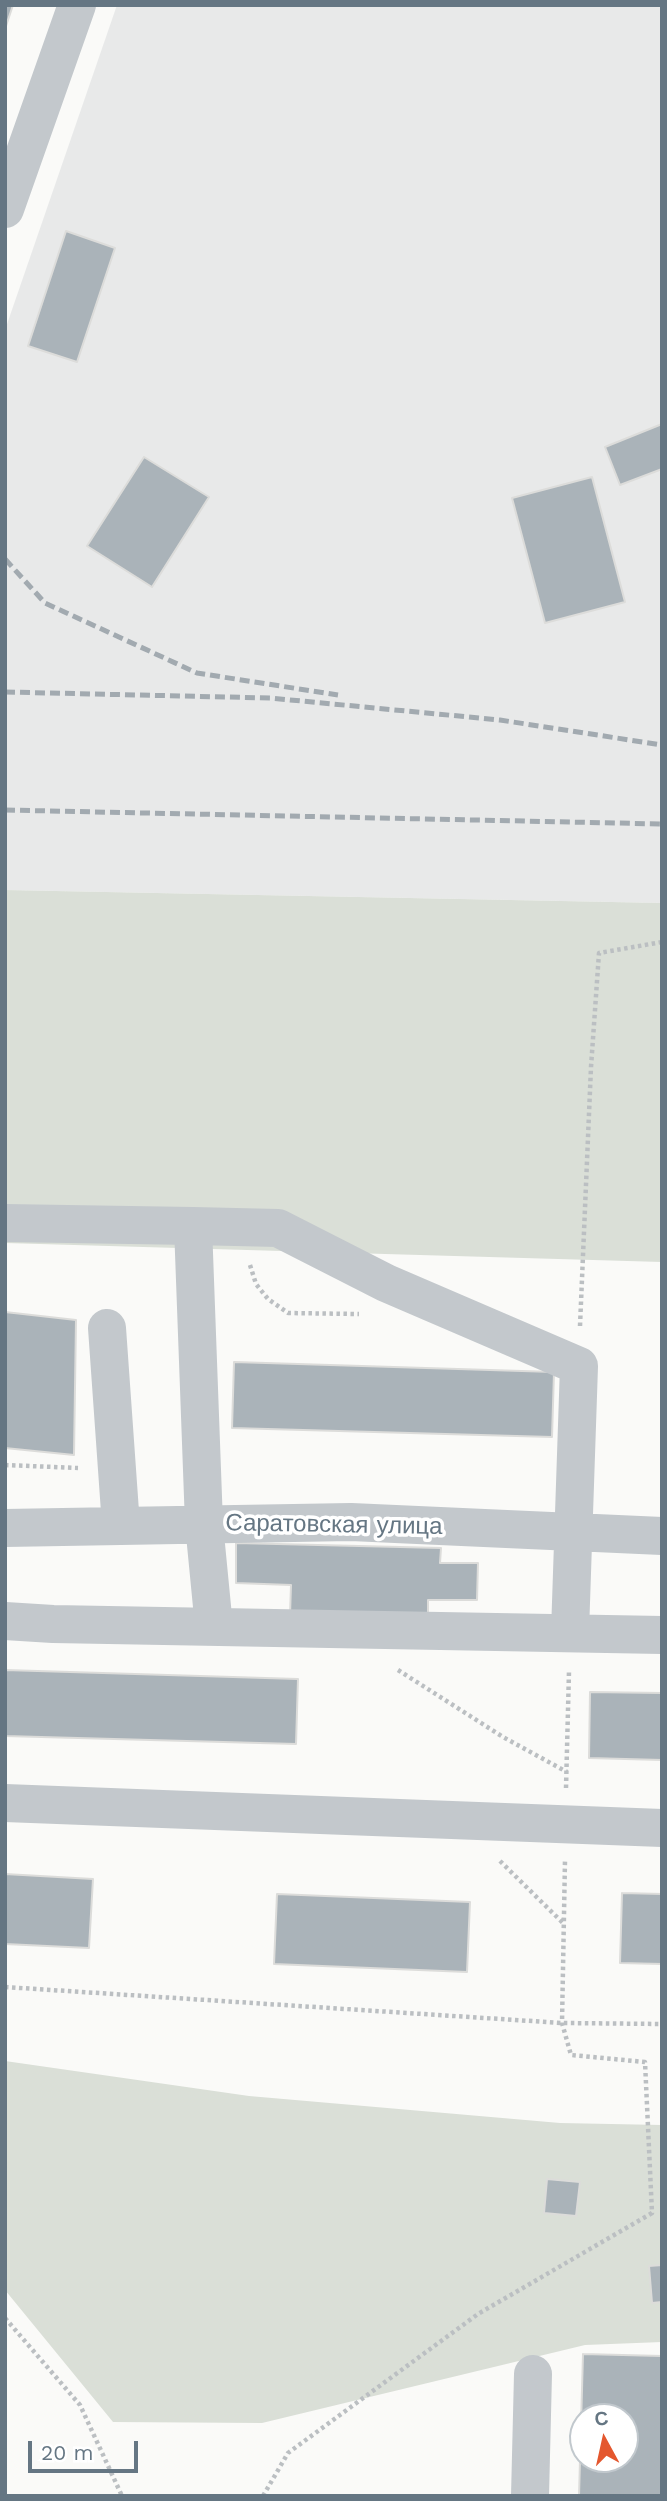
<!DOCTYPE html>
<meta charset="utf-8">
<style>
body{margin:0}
#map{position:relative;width:667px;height:2501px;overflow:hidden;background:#fafaf8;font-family:"Work Sans",sans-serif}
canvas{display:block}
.frame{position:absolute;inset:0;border:7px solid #657683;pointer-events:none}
.north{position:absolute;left:569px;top:2403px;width:70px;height:70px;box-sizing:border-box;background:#fff;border:2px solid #c1c8cd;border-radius:50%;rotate:352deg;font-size:19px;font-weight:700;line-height:28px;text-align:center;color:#657683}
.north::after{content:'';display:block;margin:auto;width:24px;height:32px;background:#e4572e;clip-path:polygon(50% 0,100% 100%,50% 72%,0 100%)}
.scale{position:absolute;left:28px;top:2441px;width:110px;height:32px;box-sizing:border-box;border:4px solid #657683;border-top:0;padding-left:9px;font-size:21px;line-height:24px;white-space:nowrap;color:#657683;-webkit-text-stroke:5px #fff;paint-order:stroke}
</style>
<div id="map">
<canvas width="667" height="2501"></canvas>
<div class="frame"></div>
<div class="north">С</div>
<div class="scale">20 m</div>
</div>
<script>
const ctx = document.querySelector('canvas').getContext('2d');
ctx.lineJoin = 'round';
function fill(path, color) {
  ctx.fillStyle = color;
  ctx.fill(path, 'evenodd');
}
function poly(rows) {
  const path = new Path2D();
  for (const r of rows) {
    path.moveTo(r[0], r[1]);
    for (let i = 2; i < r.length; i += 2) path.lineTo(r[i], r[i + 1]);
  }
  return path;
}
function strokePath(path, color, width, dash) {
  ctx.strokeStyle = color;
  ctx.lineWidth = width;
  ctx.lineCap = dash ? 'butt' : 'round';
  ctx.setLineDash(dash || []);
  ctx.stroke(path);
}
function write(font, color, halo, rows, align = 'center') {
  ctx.font = font + ' "Work Sans",sans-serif';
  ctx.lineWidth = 7;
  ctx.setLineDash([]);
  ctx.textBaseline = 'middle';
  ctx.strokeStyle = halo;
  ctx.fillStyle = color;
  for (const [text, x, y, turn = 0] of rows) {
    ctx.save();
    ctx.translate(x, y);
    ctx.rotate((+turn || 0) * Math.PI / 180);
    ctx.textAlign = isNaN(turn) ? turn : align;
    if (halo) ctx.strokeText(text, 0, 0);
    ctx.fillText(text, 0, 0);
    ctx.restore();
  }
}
fill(poly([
 [117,5,662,5,662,903,5,890,5,330]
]), '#e8e9e9');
fill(poly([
 [5,890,662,903,662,1262,5,1243],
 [5,2061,249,2096,560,2123,662,2125,662,2342,585,2345,262,2423,113,2422,5,2290]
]), '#dadfd7');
const building = poly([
 [5,5,13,5,5,29,5,5],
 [66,231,115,248,77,362,28,346,66,231],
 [662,424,662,469,620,485,605,447,662,424],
 [144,457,209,497,152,587,87,546,144,457],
 [592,477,625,602,545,623,512,498,592,477],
 [5,1312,76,1320,74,1455,5,1448,5,1312],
 [234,1362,554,1372,552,1437,232,1428,234,1362],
 [236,1543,441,1548,440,1563,478,1563,477,1600,428,1600,428,1618,290,1615,291,1585,236,1583,236,1543],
 [5,1670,298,1679,296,1744,5,1736,5,1670],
 [590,1692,662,1693,662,1760,589,1758,590,1692],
 [5,1874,93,1879,89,1948,5,1944,5,1874],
 [622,1893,662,1894,662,1964,620,1963,622,1893],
 [277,1894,470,1902,467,1972,274,1964,277,1894],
 [547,2179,580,2182,576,2216,544,2213,547,2179],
 [662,2265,662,2302,652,2303,649,2266,662,2265],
 [583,2354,662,2356,662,2496,579,2496,583,2354],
 [583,2417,625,2417,625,2459,583,2459,583,2417]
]);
fill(building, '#aab3b9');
strokePath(building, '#dcdcda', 2);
strokePath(poly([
 [250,1265,256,1284,268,1299,288,1313,359,1314],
 [580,1326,591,1067,599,953,662,942],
 [5,1465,78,1468],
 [398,1670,503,1737,567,1772],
 [566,1788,569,1671],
 [500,1861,563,1923],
 [5,1987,562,2023,662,2024],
 [5,2318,80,2405,122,2496],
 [263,2496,288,2453,478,2314,652,2213,645,2062,571,2055,562,2023,565,1860]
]), '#bbbfc2', 4.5, [3.5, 3.5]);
strokePath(poly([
 [5,209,77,5],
 [5,1223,193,1226],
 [107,1328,121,1526],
 [5,1528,351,1522,662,1536],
 [5,1621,53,1624,662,1635],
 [214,1627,204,1524,193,1226,278,1228,386,1283,579,1366,570,1632],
 [5,1803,662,1828],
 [530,2496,533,2374]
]), '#c3c8cc', 38);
strokePath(poly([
 [5,559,45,603,197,673,338,695],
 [5,692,270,698,500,720,662,745],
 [5,810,662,824]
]), '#a2aab0', 5, [10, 5]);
write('24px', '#657683', '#fff', [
 ["Саратовская улица",334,1525,1]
]);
</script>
